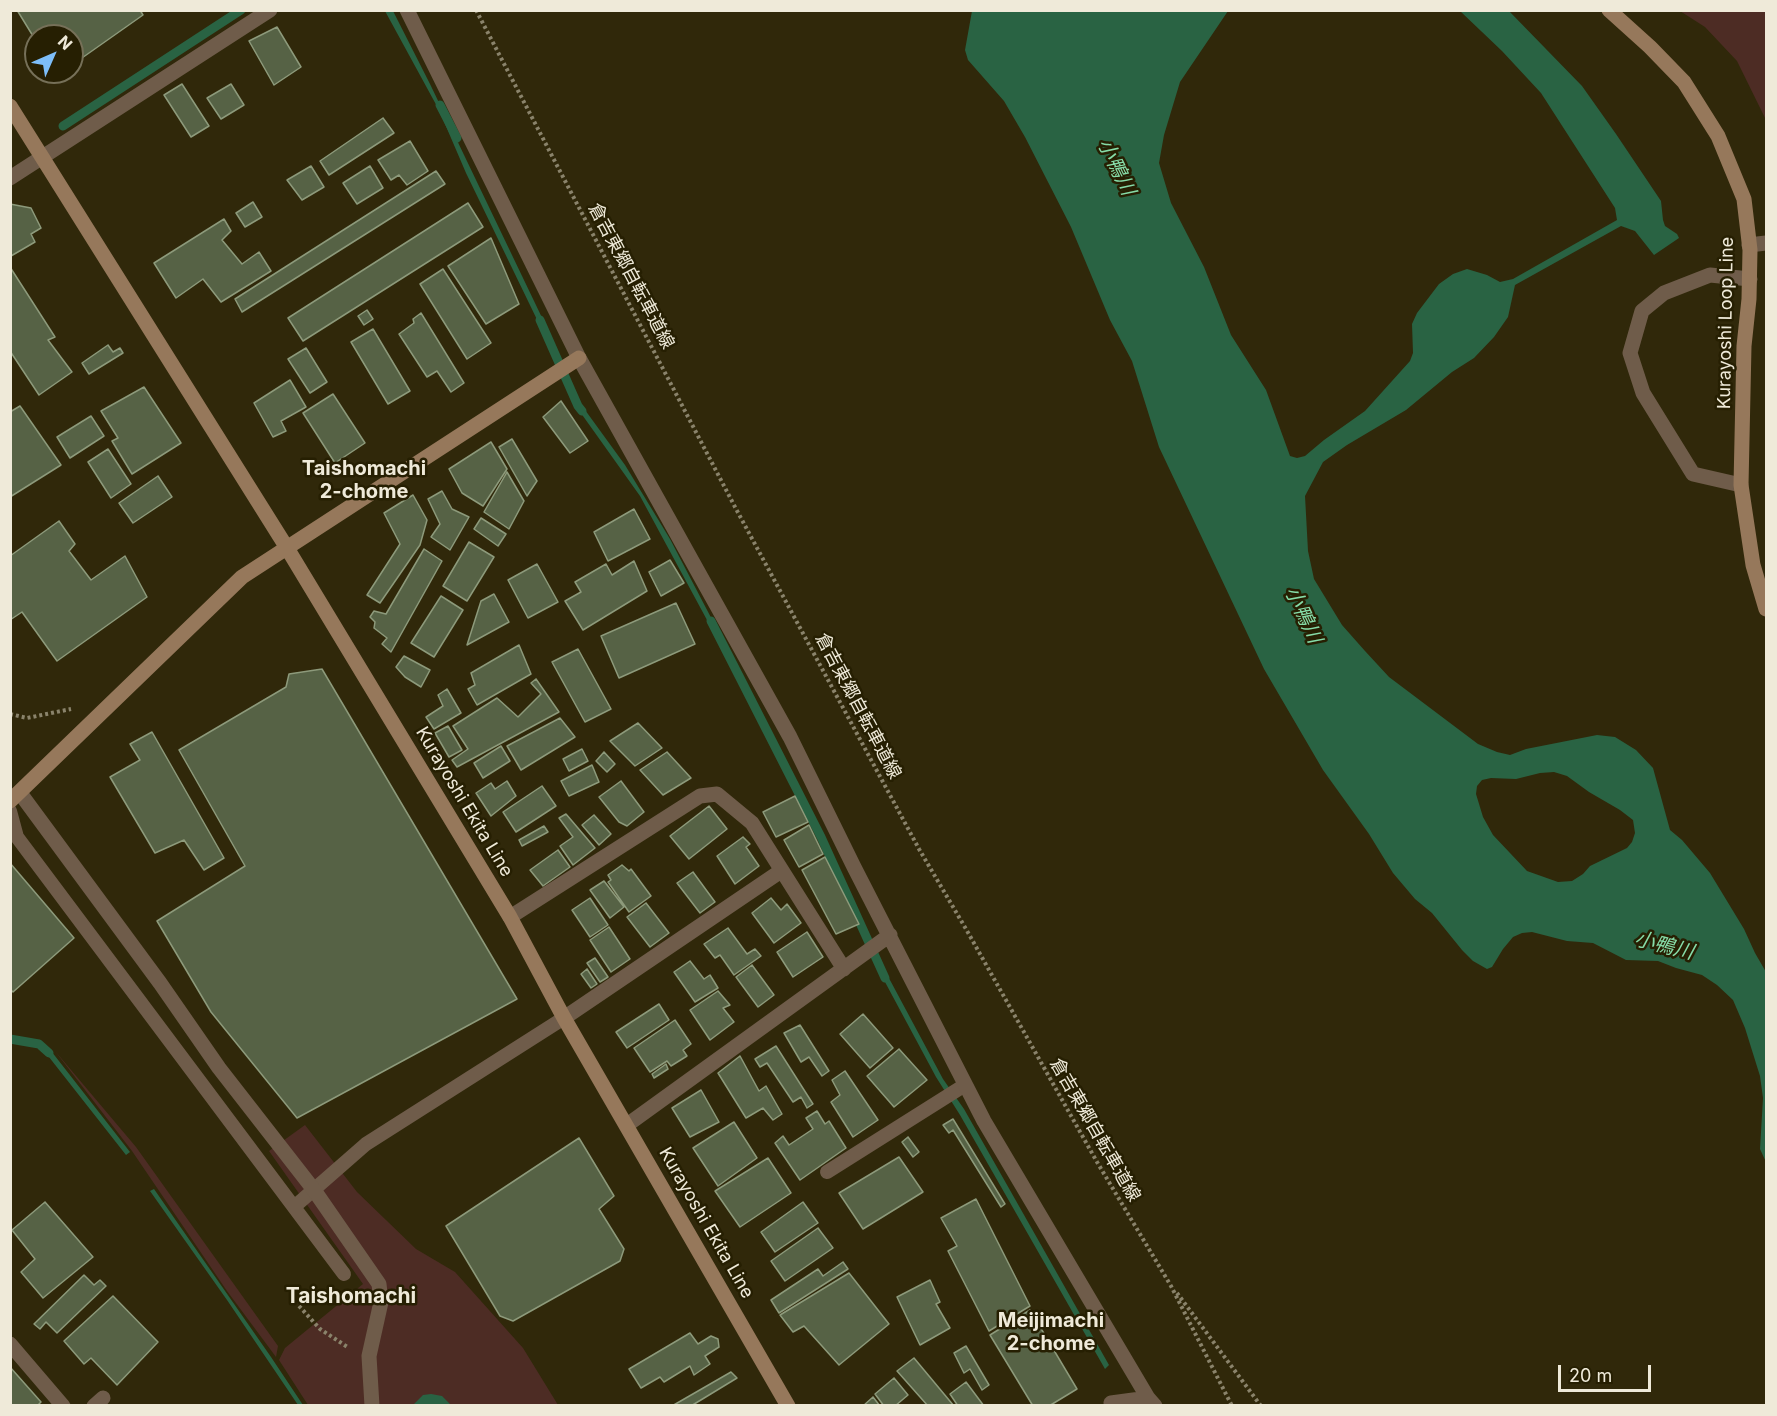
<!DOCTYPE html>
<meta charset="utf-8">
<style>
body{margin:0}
#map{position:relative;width:1777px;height:1416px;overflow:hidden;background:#30280a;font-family:Inter,sans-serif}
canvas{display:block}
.frame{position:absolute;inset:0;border:12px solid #efead9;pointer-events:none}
.north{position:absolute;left:24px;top:24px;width:60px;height:60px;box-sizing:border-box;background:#261f02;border:2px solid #767058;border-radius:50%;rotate:45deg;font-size:16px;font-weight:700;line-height:24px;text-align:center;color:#efead9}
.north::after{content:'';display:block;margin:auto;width:21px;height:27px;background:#7dbef9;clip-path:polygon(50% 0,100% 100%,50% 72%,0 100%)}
.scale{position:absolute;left:1558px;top:1365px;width:93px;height:27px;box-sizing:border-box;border:3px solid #efead9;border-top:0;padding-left:8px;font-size:18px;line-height:21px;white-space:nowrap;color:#efead9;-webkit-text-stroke:4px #261f02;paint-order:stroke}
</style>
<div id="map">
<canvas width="1777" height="1416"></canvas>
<div class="frame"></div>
<div class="north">N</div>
<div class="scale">20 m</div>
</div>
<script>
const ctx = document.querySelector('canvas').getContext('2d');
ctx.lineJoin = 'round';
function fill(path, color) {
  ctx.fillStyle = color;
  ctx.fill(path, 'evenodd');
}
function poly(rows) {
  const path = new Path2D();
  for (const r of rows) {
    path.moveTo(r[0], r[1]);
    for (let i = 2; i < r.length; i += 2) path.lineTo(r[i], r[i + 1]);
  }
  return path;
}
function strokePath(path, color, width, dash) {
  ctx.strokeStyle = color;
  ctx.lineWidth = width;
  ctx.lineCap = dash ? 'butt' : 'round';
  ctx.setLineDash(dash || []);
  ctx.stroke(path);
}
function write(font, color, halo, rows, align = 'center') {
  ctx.font = font + ' Inter,"Noto Sans JP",sans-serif';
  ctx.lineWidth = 5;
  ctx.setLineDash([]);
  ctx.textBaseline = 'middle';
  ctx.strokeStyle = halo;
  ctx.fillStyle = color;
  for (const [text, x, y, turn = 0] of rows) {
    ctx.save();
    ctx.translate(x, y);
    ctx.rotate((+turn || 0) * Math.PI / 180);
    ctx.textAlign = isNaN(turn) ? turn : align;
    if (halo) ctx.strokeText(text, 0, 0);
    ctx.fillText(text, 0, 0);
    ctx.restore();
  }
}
fill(poly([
 [1680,11,1766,11,1766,120,1737,61,1705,27],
 [55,1051,136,1147,278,1346,276,1357,227,1291,132,1151],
 [305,1125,357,1192,416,1249,455,1272,523,1348,558,1405,308,1405,279,1360,285,1348,363,1284,269,1151]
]), '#4d2c24');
fill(poly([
 [385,11,393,11,430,84,546,326,543,332,466,173,439,110],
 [972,11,1228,11,1180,82,1164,135,1159,163,1171,203,1204,267,1231,335,1266,390,1290,456,1297,458,1305,456,1324,440,1365,411,1410,361,1413,353,1412,324,1417,313,1439,284,1453,274,1467,269,1487,275,1500,282,1513,279,1617,220,1615,208,1541,93,1502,51,1460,11,1509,11,1582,86,1616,134,1661,201,1663,220,1665,226,1677,234,1679,238,1654,255,1635,231,1621,226,1515,285,1508,317,1494,337,1474,358,1452,372,1406,410,1347,445,1323,462,1305,496,1308,551,1314,579,1342,625,1365,651,1389,677,1478,744,1497,752,1510,755,1526,749,1597,735,1615,737,1636,750,1653,768,1670,830,1682,840,1710,873,1744,929,1755,953,1766,972,1766,1162,1760,1149,1763,1098,1760,1076,1745,1028,1733,1000,1717,985,1702,975,1676,968,1658,961,1626,960,1593,943,1567,941,1532,932,1522,933,1513,937,1503,949,1492,967,1487,969,1473,961,1462,950,1432,913,1415,899,1393,873,1369,834,1323,770,1264,669,1159,447,1132,361,1110,320,1071,227,1025,137,1004,101,968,60,965,50],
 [1554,772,1567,776,1589,792,1620,810,1633,820,1635,833,1632,842,1627,848,1590,866,1583,874,1572,881,1558,882,1527,871,1493,835,1483,817,1476,794,1477,786,1482,780,1491,778,1516,779,1540,773],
 [573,402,580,403,625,465,670,539,718,631,714,633,640,496],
 [883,967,943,1079,964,1109,1109,1365,1105,1369,960,1115,936,1077,878,969],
 [42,1045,48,1047,130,1152,126,1155,45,1052],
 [154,1189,271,1357,303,1405,298,1405,227,1300,150,1191],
 [431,1394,442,1396,451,1405,413,1405,423,1395]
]), '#296343');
strokePath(poly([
 [440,105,457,138],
 [63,126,241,10],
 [540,320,578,406,582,411],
 [711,621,821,837,885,978],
 [10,1039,39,1044,49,1053]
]), '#296343', 9);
const building = poly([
 [17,10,140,10,143,15,72,65,72,36,36,36,36,41,17,10],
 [277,27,301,67,274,85,249,41,277,27],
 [182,84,209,126,191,137,164,95,182,84],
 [231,84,244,105,221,119,207,98,231,84],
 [383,118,394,133,329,175,320,161,383,118],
 [410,141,428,171,407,185,399,175,391,180,378,160,410,141],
 [311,166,324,187,302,200,287,180,311,166],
 [370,166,383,188,357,204,343,183,370,166],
 [436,171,445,184,242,312,235,299,436,171],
 [253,202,262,217,245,227,236,213,253,202],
 [468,203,483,227,303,341,288,318,468,203],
 [10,204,31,208,41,228,31,234,35,242,11,256,10,204],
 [224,219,231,231,222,240,242,264,259,252,271,271,221,302,203,279,176,298,154,263,224,219],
 [491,238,519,304,486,324,448,266,491,238],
 [10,267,55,337,48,340,72,372,39,395,10,351,10,267],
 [443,269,491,343,467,359,420,284,443,269],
 [367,310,373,319,364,325,358,316,367,310],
 [421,313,464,383,451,392,437,371,427,377,399,334,414,323,413,319,421,313],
 [373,329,410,391,388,404,351,342,373,329],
 [108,345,113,352,120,348,123,353,89,374,82,363,108,345],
 [306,348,327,382,310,393,288,359,306,348],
 [290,380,306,407,281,421,286,431,273,437,254,403,290,380],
 [144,387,181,443,132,474,112,441,118,438,101,411,144,387],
 [333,394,365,443,335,463,303,413,333,394],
 [561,401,588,441,570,453,543,417,561,401],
 [20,406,61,465,10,497,10,412,20,406],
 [91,416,104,436,70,458,57,437,91,416],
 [512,439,537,481,527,496,499,447,512,439],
 [491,442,507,469,483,506,462,493,449,469,491,442],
 [108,449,131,484,111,498,88,462,108,449],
 [507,472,524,501,509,529,484,512,507,472],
 [158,476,172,497,133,523,119,503,158,476],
 [442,491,452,509,469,517,450,550,431,537,440,524,428,499,442,491],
 [413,495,427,520,420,545,380,603,367,595,400,544,384,513,413,495],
 [634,509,650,539,608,561,594,532,634,509],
 [481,518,506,534,498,546,474,529,481,518],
 [59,521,75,544,69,551,91,580,125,556,147,597,57,661,22,612,10,620,10,556,59,521],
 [469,542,494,557,467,601,443,586,469,542],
 [424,549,442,561,391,652,382,644,387,638,374,628,375,622,370,617,374,611,386,614,424,549],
 [670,560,684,583,661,596,649,572,670,560],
 [634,561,647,591,583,630,565,601,581,592,575,582,606,564,612,575,634,561],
 [537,564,558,602,528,618,508,580,537,564],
 [494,594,509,622,467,645,481,601,494,594],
 [441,596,463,610,434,657,411,643,441,596],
 [676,603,695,644,619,678,601,636,676,603],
 [519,645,531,674,477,705,468,689,475,685,471,673,519,645],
 [578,649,611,709,585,722,552,662,578,649],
 [404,656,430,670,421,687,405,677,396,667,404,656],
 [322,669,517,999,297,1118,211,1012,157,921,245,866,179,750,286,687,289,674,322,669],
 [536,679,559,712,457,767,452,760,468,749,453,726,497,698,518,717,541,694,531,683,536,679],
 [447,689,461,713,434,729,426,717,443,706,438,695,447,689],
 [560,718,575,737,521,770,507,746,560,718],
 [638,723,662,748,635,766,610,741,638,723],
 [448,726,462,750,449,757,435,733,448,726],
 [152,732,224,858,204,870,184,840,155,853,110,777,140,760,130,744,152,732],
 [501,746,510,761,483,778,474,763,501,746],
 [582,749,588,761,569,771,563,759,582,749],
 [604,752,615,764,607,772,596,761,604,752],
 [667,752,691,778,663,795,640,770,667,752],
 [592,765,599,782,569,796,561,781,592,765],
 [507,781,516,796,491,816,476,793,491,783,495,789,507,781],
 [621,781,644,812,627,826,619,822,599,797,621,781],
 [542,786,556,806,516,832,503,812,542,786],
 [795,796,808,822,776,837,763,812,795,796],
 [709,806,727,829,689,859,670,836,709,806],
 [566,814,595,848,573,865,560,846,573,837,559,818,566,814],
 [594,815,611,834,599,845,582,825,594,815],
 [809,825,823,854,799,867,784,840,809,825],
 [544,826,548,832,522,846,519,840,544,826],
 [743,837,750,844,746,847,759,866,735,884,717,856,743,837],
 [558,850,570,867,543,886,530,870,558,850],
 [825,857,859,924,836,934,802,870,825,857],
 [10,863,74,938,13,992,10,989,10,863],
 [622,865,629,871,631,869,651,896,629,912,608,882,611,880,608,875,622,865],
 [693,872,715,902,700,913,677,883,693,872],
 [604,881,624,907,610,918,590,890,604,881],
 [590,898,608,925,590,937,572,910,590,898],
 [771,898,781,910,787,904,801,923,774,943,752,913,771,898],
 [646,903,669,933,650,947,627,917,646,903],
 [609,927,630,959,611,972,590,940,609,927],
 [728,928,747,954,755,949,761,956,734,975,720,955,715,958,704,944,728,928],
 [807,932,823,957,793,977,777,952,807,932],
 [595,958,608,977,600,982,587,963,595,958],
 [690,961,704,979,710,975,718,988,695,1002,674,972,690,961],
 [752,965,774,995,758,1007,736,977,752,965],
 [587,969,597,984,591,988,581,974,587,969],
 [718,991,730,1005,723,1008,734,1022,710,1040,690,1010,718,991],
 [659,1004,669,1020,627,1048,616,1032,659,1004],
 [863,1014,893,1048,870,1068,840,1034,863,1014],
 [675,1020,691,1044,683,1050,687,1056,671,1066,667,1061,650,1072,634,1048,675,1020],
 [800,1025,829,1071,822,1076,809,1057,801,1062,784,1033,800,1025],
 [776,1046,813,1104,807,1108,801,1097,793,1102,767,1063,760,1067,755,1059,776,1046],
 [899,1049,927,1080,894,1107,867,1076,899,1049],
 [740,1056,759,1091,766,1086,782,1114,773,1120,763,1108,746,1118,718,1073,740,1056],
 [666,1064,668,1069,654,1078,652,1074,666,1064],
 [845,1071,878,1120,853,1137,831,1102,840,1095,832,1080,845,1071],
 [701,1090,719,1122,690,1137,672,1108,701,1090],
 [817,1111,825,1124,829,1121,846,1148,800,1180,775,1143,783,1136,789,1145,813,1129,806,1118,817,1111],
 [953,1119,1005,1204,1001,1207,953,1130,949,1133,943,1125,953,1119],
 [734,1122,757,1158,718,1186,693,1148,734,1122],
 [908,1137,919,1152,913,1157,902,1142,908,1137],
 [579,1138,614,1196,599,1209,624,1249,620,1261,513,1321,500,1316,446,1226,579,1138],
 [899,1157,923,1192,863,1229,839,1193,899,1157],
 [768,1158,791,1193,740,1227,715,1191,768,1158],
 [976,1199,1030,1306,989,1331,948,1251,957,1246,941,1218,976,1199],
 [45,1202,93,1257,43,1298,21,1272,35,1259,12,1230,45,1202],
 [803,1202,818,1223,775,1252,761,1232,803,1202],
 [818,1228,833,1248,785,1281,771,1261,818,1228],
 [843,1262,848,1269,779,1313,771,1300,818,1269,823,1276,843,1262],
 [849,1273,889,1324,839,1365,804,1326,793,1332,780,1315,849,1273],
 [84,1275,94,1285,100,1280,106,1286,57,1333,46,1322,40,1329,34,1324,84,1275],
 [930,1280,940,1302,936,1304,950,1328,920,1345,897,1297,930,1280],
 [113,1296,158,1342,117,1385,91,1358,84,1364,64,1341,113,1296],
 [1030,1310,1077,1389,1049,1406,1033,1406,990,1335,1030,1310],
 [690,1333,698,1344,711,1336,718,1339,719,1347,705,1356,710,1364,694,1375,690,1366,664,1382,660,1377,641,1388,629,1369,690,1333],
 [966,1346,989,1385,982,1390,970,1369,964,1373,954,1353,966,1346],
 [914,1358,954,1406,928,1406,897,1371,914,1358],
 [10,1367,41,1402,37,1406,10,1406,10,1367],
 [731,1372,737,1378,691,1406,672,1406,731,1372],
 [894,1378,908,1395,895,1406,884,1406,875,1394,894,1378],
 [966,1382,984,1406,958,1406,950,1394,966,1382],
 [873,1397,880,1406,863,1406,873,1397]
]);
fill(building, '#566245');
strokePath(building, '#8d9a7b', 1.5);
strokePath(poly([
 [476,10,735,507,919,849,966,929,1097,1162,1171,1286,1232,1406],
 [10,714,27,718,71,709],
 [1177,1293,1261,1406],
 [299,1306,320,1329,349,1348]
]), '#8a836b', 4, [3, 3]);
strokePath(poly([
 [10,811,17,837,344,1274],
 [827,1172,965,1085],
 [294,1207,366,1144,564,1018]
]), '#6f5c4a', 14);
strokePath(poly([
 [407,10,579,358,790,737,854,867,984,1121,1148,1398,1155,1406],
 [10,178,270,10],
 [1749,245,1766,243],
 [1741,485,1693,474,1643,393,1630,353,1642,311,1664,293,1710,275,1750,279],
 [20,793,160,983,219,1068,314,1190,379,1284,381,1302,369,1356,372,1406],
 [510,917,700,796,717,794,752,823,844,969],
 [564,1018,781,871],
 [627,1125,890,935],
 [10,1344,63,1406],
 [94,1406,103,1398],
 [1113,1406,1111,1403,1148,1398]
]), '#6f5c4a', 15);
strokePath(poly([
 [1609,10,1650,47,1684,82,1718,136,1744,199,1750,250,1749,299,1744,346,1741,485,1753,565,1766,609],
 [10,106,287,548,510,917,564,1018,788,1406],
 [10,801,242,577,579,358]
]), '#96785b', 15);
write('18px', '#efead9', '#261f02', [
 ["倉吉東郷自転車道線",631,276,62],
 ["Kurayoshi Loop Line",1726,323,-89],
 ["倉吉東郷自転車道線",858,706,62],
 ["Kurayoshi Ekita Line",464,802,59],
 ["倉吉東郷自転車道線",1095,1130,60],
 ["Kurayoshi Ekita Line",706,1223,60]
]);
write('italic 20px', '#86dca8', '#261f02', [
 ["小鴨川",1116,167,64],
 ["小鴨川",1303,615,65],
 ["小鴨川",1664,946,14]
]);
write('bold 20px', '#efead9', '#261f02', [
 ["Taishomachi",364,469],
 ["2-chome",364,492],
 ["Meijimachi",1051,1321],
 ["2-chome",1051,1344]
]);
write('bold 21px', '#efead9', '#261f02', [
 ["Taishomachi",351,1297]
]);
</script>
